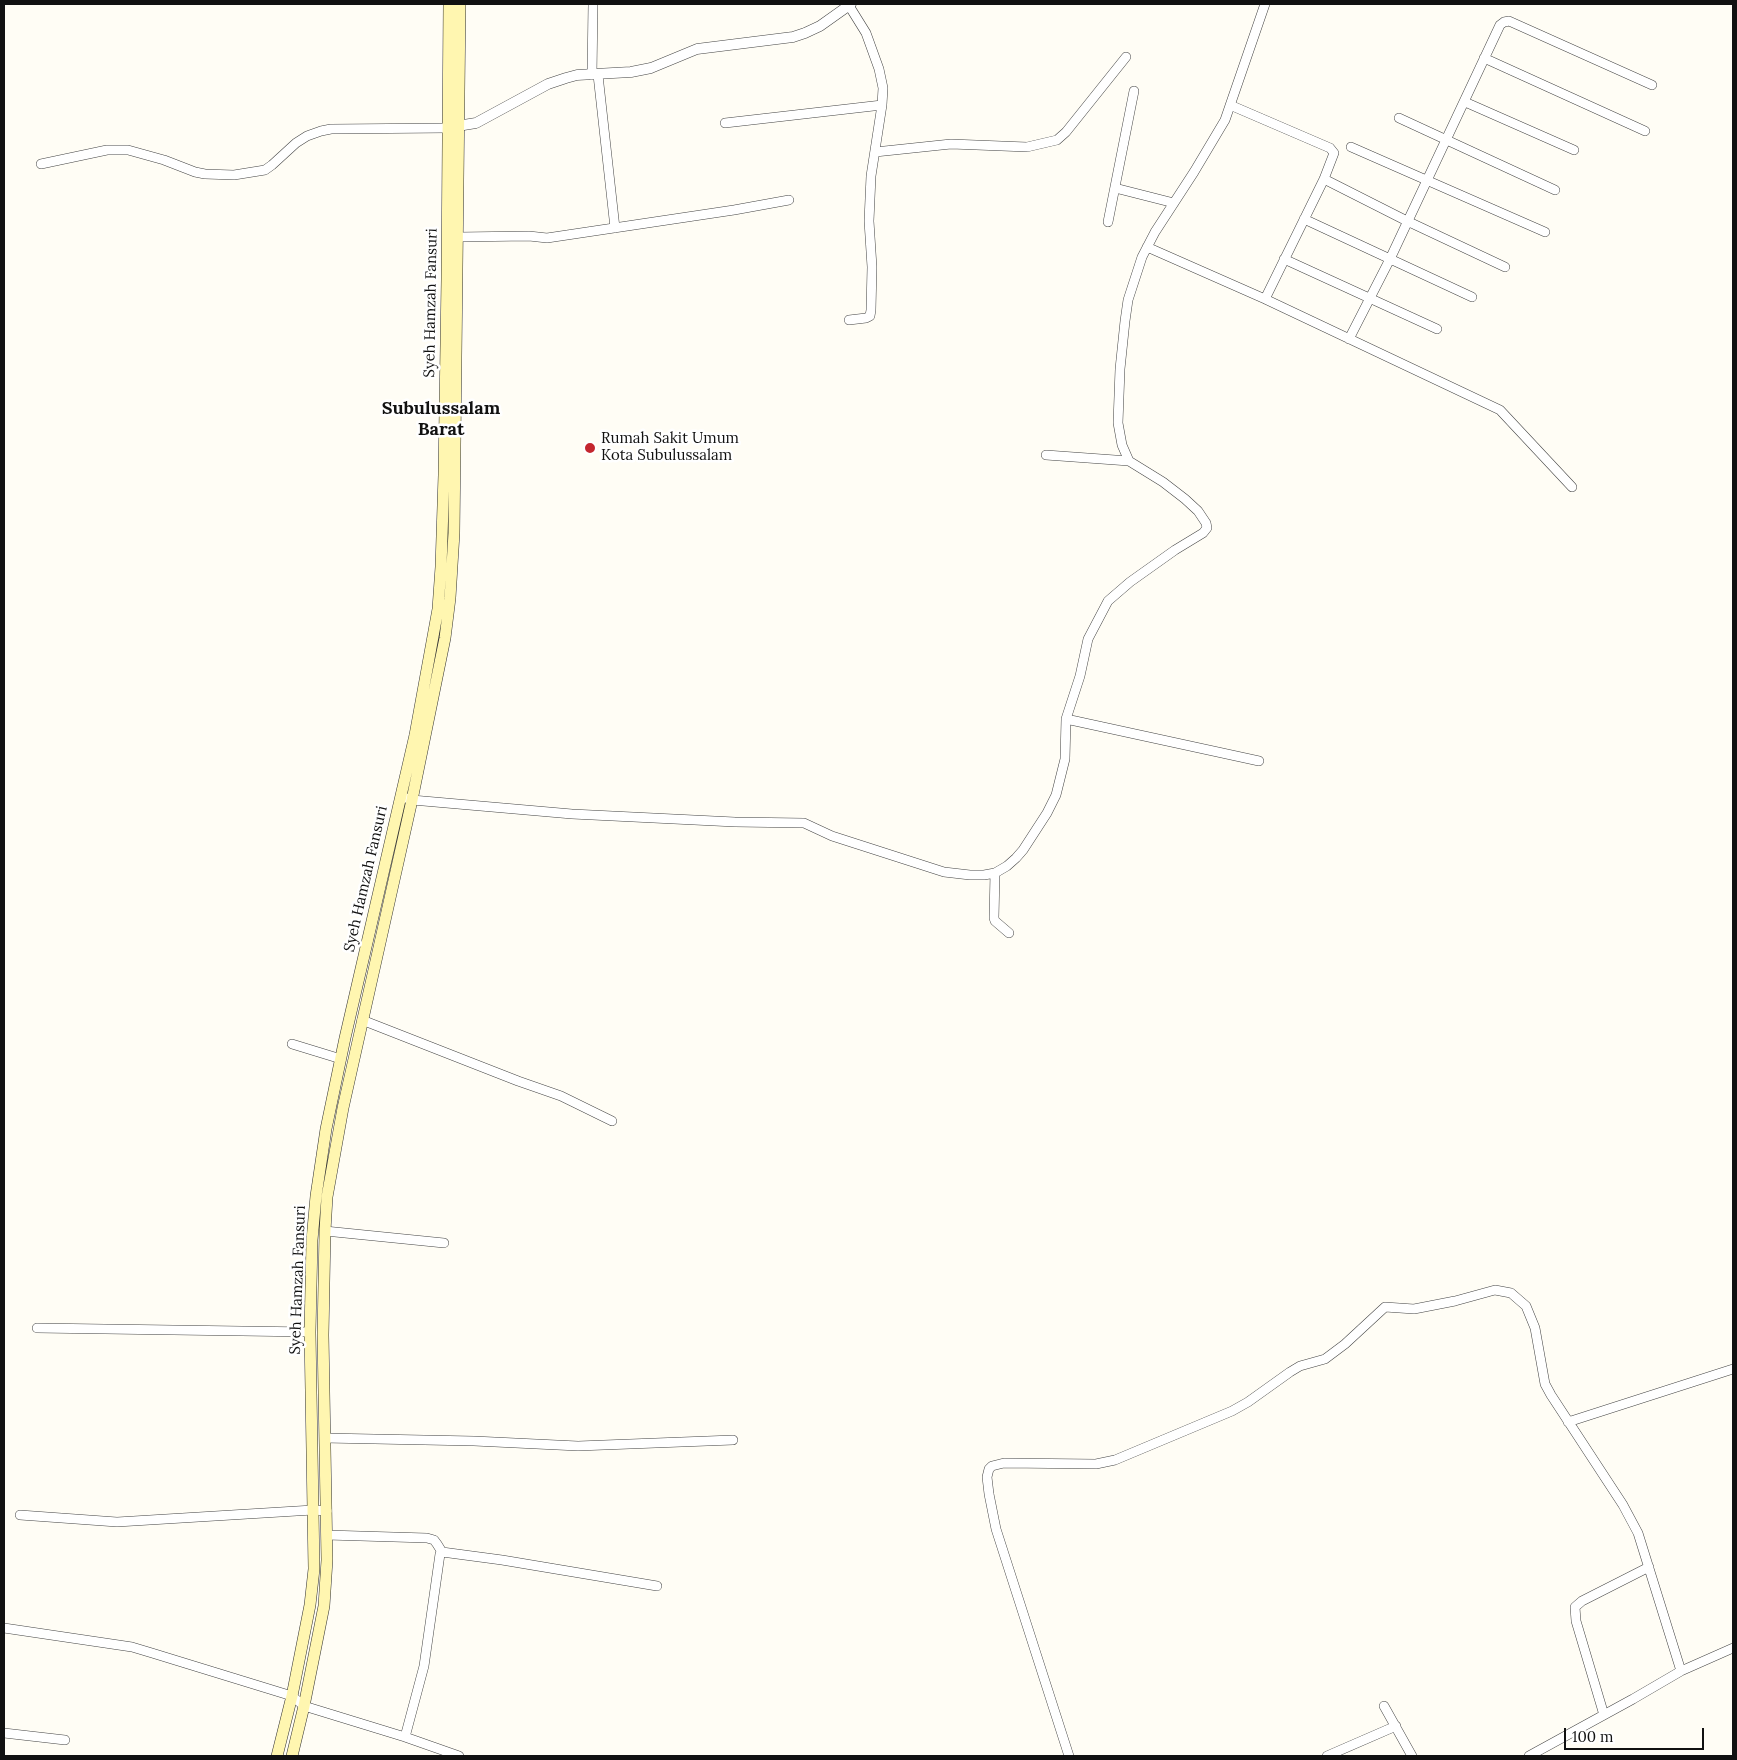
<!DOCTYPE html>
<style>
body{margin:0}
#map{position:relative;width:1737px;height:1760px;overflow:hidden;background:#fffdf5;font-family:Lora,serif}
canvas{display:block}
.frame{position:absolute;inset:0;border:5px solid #111;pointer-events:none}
.scale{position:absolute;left:1564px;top:1728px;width:140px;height:22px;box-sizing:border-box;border:2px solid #111;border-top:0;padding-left:6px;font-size:15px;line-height:18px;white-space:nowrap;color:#111;-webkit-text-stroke:4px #fff;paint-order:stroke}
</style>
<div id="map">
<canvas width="1737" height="1760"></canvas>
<div class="frame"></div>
<div class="scale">100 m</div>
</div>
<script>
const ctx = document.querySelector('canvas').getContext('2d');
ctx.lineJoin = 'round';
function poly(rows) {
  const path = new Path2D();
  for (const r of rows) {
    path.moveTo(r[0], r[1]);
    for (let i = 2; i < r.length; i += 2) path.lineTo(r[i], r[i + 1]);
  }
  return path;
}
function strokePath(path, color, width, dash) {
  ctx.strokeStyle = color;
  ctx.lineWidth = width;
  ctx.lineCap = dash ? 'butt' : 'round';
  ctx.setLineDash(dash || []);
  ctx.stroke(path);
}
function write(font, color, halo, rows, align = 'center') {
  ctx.font = font + ' Lora,serif';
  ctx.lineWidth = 5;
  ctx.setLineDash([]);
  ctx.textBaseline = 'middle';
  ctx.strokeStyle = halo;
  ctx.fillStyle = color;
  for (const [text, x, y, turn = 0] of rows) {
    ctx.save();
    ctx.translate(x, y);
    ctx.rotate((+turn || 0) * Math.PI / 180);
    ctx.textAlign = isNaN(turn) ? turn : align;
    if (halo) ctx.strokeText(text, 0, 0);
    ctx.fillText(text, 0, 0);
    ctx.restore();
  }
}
const minor = poly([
 [848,4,866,33,879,69,883,88,882,105,871,176,869,221,872,267,871,310,870,316,866,318,849,320],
 [1484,58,1645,131],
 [592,75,593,4],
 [598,75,615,228],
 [1465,102,1574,150],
 [1230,105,1330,148,1334,153,1324,179,1265,299],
 [1399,118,1555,190],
 [725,123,882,105],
 [1351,147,1545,232],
 [875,152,951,144,1027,147,1057,140,1066,132,1126,57],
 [41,164,107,150,128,150,164,160,195,172,205,174,234,175,265,170,272,165,296,143,307,136,321,131,331,129,447,128],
 [1324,179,1407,221,1505,267],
 [1115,188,1174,203],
 [1304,219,1472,297],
 [1108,222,1134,91],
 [458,237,529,236,547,238,734,210,789,200],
 [1147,247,1265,299,1500,410,1572,487],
 [1284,259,1437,329],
 [1349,339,1390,259,1500,25,1504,22,1509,21,1652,85],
 [1046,455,1129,461],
 [1066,719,1259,761],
 [406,798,412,800,572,814,735,822,804,823,832,836,944,872,970,875,984,875,995,873,1007,866,1016,858,1023,850,1047,813,1056,795,1065,759,1066,719,1080,676,1088,639,1108,601,1130,582,1175,550,1203,533,1207,528,1206,523,1198,511,1185,499,1163,482,1129,461,1122,445,1118,423,1120,369,1125,321,1128,300,1142,257,1155,232,1194,172,1225,120,1265,4],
 [995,873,994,918,995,921,1009,933],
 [362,1020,518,1081,561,1096,612,1121],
 [292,1044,341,1059],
 [325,1231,444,1243],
 [37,1328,310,1332],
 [1568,1422,1733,1369],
 [325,1438,474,1441,578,1446,733,1440],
 [20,1515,117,1522,313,1510,327,1511],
 [327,1535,427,1538,434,1540,437,1544,442,1552,440,1554,424,1666,405,1737],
 [442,1552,502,1560,657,1586],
 [4,1628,132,1647,152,1653,292,1696,304,1706,405,1737,459,1756],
 [1681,1671,1733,1648],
 [1384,1706,1412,1756],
 [1604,1715,1576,1621,1575,1607,1582,1601,1649,1567],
 [4,1733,65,1740],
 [1069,1756,996,1529,989,1494,987,1477,989,1469,992,1466,1004,1463,1096,1464,1115,1460,1232,1411,1248,1402,1290,1372,1300,1366,1325,1359,1345,1344,1385,1307,1414,1309,1455,1301,1495,1290,1511,1293,1526,1306,1535,1328,1545,1384,1551,1395,1623,1505,1638,1533,1681,1671,1633,1699,1529,1756],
 [1327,1756,1396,1726]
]);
const tertiary = poly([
 [451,127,476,123,548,84,566,78,577,75,631,72,651,68,697,49,793,37,805,33,820,26,851,4]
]);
const secondary = poly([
 [277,1756,292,1696,310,1605,314,1569,310,1332,312,1240,316,1196,326,1129,345,1038,415,735,438,609,441,567,444,475,447,279,449,4],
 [292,1756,304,1706,324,1606,327,1560,323,1335,325,1231,327,1197,343,1108,412,800,445,638,450,598,454,533,460,4]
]);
strokePath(minor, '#444', 10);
strokePath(tertiary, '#444', 11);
strokePath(secondary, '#333', 12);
strokePath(minor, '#fff', 9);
strokePath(tertiary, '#fff', 10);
strokePath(secondary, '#fff6b0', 11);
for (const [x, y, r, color] of [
 [590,448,6,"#c4262e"]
]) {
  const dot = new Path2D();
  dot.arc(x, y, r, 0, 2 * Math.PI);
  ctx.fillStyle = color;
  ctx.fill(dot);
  strokePath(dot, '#fff', 2);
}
write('15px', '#111', '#fff', [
 ["Syeh Hamzah Fansuri",431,303,-89],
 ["Syeh Hamzah Fansuri",366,879,-77],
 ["Syeh Hamzah Fansuri",298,1280,-88]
]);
write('15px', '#111', '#fff', [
 ["Rumah Sakit Umum",601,439],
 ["Kota Subulussalam",601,456]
], 'left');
write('bold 18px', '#111', '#fff', [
 ["Subulussalam",441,409],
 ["Barat",441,430]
]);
</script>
